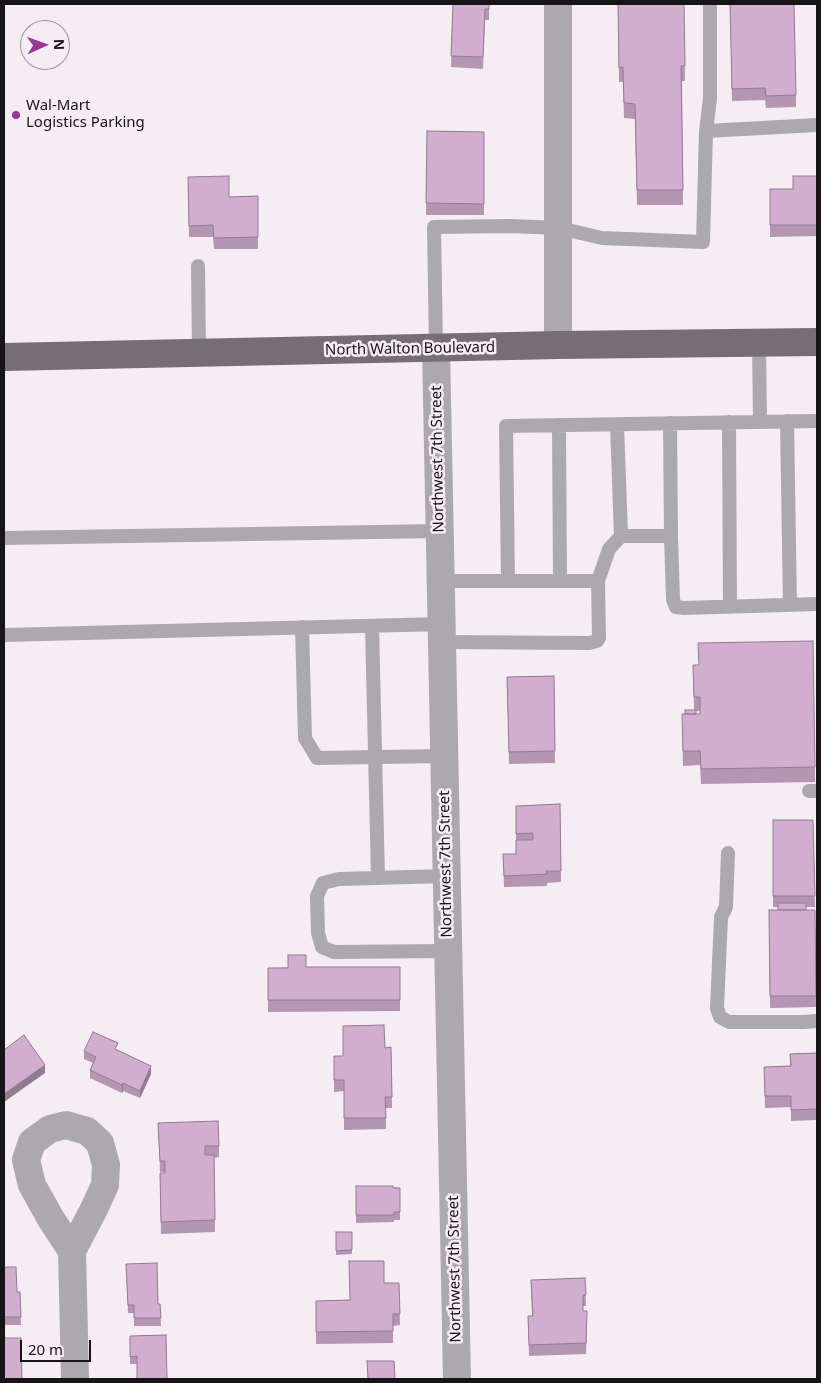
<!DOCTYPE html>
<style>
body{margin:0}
#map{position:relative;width:821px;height:1383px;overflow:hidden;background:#f5ecf4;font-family:"Noto Sans",sans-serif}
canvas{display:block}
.frame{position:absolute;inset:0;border:5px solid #171417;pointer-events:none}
.north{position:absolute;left:20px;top:20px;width:50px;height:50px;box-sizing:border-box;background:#f5ecf4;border:1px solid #9c969c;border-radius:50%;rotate:88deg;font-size:14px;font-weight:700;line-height:20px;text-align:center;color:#171417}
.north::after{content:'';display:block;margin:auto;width:18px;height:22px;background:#9a359a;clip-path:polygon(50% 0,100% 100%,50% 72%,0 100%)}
.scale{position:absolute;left:20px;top:1340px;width:71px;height:22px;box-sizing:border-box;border:2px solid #171417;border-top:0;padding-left:6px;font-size:15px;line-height:18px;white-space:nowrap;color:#171417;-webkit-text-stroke:4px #f5ecf4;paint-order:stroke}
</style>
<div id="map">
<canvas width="821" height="1383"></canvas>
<div class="frame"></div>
<div class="north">N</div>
<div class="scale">20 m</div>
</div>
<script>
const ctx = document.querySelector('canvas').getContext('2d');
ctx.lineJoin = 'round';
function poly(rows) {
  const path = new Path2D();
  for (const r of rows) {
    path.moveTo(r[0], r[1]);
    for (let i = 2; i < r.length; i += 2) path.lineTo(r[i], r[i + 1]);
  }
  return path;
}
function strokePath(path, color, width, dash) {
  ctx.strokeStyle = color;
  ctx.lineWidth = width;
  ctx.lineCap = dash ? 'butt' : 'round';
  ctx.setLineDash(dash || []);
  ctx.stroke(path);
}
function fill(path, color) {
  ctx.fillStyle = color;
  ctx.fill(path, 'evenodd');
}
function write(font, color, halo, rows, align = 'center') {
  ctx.font = font + ' "Noto Sans",sans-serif';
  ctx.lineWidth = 5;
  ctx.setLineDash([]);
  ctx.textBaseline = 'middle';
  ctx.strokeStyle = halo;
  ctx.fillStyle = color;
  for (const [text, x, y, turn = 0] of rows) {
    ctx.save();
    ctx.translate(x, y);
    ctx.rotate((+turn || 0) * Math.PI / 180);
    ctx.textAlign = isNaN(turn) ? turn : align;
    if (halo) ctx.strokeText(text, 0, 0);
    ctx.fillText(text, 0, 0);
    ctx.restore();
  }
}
strokePath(poly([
 [706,131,710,99,710,4],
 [198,266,199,353],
 [759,342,760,421],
 [436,349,434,227,510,226,559,228,602,238,703,242,706,131,817,125],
 [787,421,790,605],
 [729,422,730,607],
 [670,423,671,536],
 [617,424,621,536],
 [559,425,560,581],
 [4,538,439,531],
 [440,581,598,581,609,549,621,536,671,536,673,600,676,607,684,608,817,604],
 [508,581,506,426,817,421],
 [372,626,378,878],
 [302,627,305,738,317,758,444,756],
 [4,635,442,624],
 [442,642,589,643,597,641,599,638,598,581],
 [809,791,817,791],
 [728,853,726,907,721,917,717,1008,720,1017,729,1022,804,1022,817,1021],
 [446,876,339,879,323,883,317,896,318,933,322,947,334,952,448,951]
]), '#aca9ac', 14);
strokePath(poly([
 [558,345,558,4],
 [436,349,457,1379],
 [72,1251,51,1219,32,1185,26,1160,32,1142,50,1129,66,1125,87,1131,100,1143,106,1165,105,1185,94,1209,72,1251,75,1379]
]), '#aca9ac', 28);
strokePath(poly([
 [4,357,558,345,817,342]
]), '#756e74', 28);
fill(poly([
 [453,4,489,4,489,20,485,20,483,69,451,67],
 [618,4,684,4,685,81,682,81,683,205,637,205,635,119,624,118,623,82,619,82],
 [730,4,796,95,796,107,766,108,765,100,732,101],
 [427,131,484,132,484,215,426,215],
 [817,176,817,236,770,237,770,189,793,189],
 [188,177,229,197,258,196,258,249,214,249,213,237,189,237],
 [693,665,815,767,815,782,701,784,700,765,683,766,682,729,685,714,694,710],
 [696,711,700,711,700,714,696,714],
 [554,676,555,763,509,764,507,677],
 [560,804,561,882,547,883,547,886,504,887,503,854,516,854,516,806],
 [773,820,813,820,815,907,806,907,806,910,815,910,816,1007,770,1008,769,910,778,910,778,907,773,907],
 [306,967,400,967,400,1011,268,1012,268,968],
 [391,1047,392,1108,386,1108,386,1129,344,1130,344,1091,334,1092,334,1067,343,1056,385,1048],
 [118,1050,151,1074,140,1098,123,1091,122,1093,90,1078,90,1070,93,1063,84,1059,84,1051],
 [817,1053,817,1120,791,1121,791,1107,765,1108,764,1067,790,1066,790,1054],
 [158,1123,219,1146,219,1157,214,1158,215,1232,161,1234,160,1173,165,1173,165,1172,160,1172],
 [356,1186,400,1188,400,1220,394,1220,394,1222,356,1223],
 [336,1232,352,1250,352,1254,336,1255],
 [126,1264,158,1304,160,1304,161,1326,134,1326,134,1313,128,1313],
 [4,1267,17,1292,20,1292,21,1325,4,1325],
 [585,1278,586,1306,583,1306,583,1311,587,1323,586,1354,529,1356,528,1316,532,1316,531,1280],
 [384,1283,399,1283,400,1325,393,1326,393,1343,316,1344,316,1301,350,1300],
 [166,1335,137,1364,130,1364,130,1336]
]), '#b496b2');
fill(poly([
 [45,1065,45,1073,4,1102,4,1094],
 [151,1066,151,1074,140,1098,140,1091],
 [123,1083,123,1091,122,1093,122,1085]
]), '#927a91');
const building = poly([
 [453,4,489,4,489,9,485,9,483,57,451,56,453,4],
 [618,4,684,4,685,66,681,66,683,190,637,190,635,104,624,103,623,67,619,68,618,4],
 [730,4,794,4,796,95,766,96,765,88,732,89,730,4],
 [427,131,484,132,484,204,426,203,427,131],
 [229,176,229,197,258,196,258,237,214,238,213,225,189,226,188,177,229,176],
 [793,176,817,176,817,225,770,225,770,189,793,189,793,176],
 [813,641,815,767,701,769,700,751,683,751,682,714,700,714,700,697,694,697,693,665,699,665,698,643,813,641],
 [554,676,555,751,509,752,507,677,554,676],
 [685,710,696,710,696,714,685,714,685,710],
 [560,804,561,871,546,871,547,874,504,876,503,854,516,854,516,840,533,840,533,833,516,834,516,806,560,804],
 [773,820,813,820,815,896,773,896,773,820],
 [778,903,806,903,806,910,778,910,778,903],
 [769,910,815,910,816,996,770,996,769,910],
 [288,955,306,955,306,967,400,967,400,1000,268,1000,268,968,288,968,288,955],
 [384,1025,385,1048,391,1047,392,1097,385,1097,386,1118,344,1118,344,1080,334,1080,334,1056,343,1056,343,1026,384,1025],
 [93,1032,118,1043,115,1049,151,1066,140,1091,123,1083,122,1085,90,1070,96,1057,84,1051,93,1032],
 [24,1035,45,1065,4,1094,4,1050,24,1035],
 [817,1053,817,1109,791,1110,791,1096,765,1096,764,1067,791,1066,790,1054,817,1053],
 [218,1121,219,1146,205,1146,205,1155,214,1155,215,1220,161,1222,160,1173,165,1173,165,1161,160,1161,158,1123,218,1121],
 [356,1186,393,1186,394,1188,400,1188,400,1212,394,1212,394,1215,356,1215,356,1186],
 [336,1232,352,1232,352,1250,336,1251,336,1232],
 [349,1261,384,1261,384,1283,399,1283,400,1314,393,1314,393,1331,316,1332,316,1301,350,1300,349,1261],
 [157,1263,158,1304,160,1304,161,1318,134,1318,134,1305,128,1305,126,1264,157,1263],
 [4,1267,16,1267,17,1292,20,1292,21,1317,4,1317,4,1267],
 [585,1278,586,1295,583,1295,583,1311,587,1311,586,1343,529,1345,528,1316,533,1316,531,1280,585,1278],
 [166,1335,167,1379,137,1379,137,1356,130,1357,130,1336,166,1335],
 [4,1338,21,1338,22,1379,4,1379,4,1338],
 [367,1361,394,1361,395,1379,368,1379,367,1361]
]);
fill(building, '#d1aecf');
strokePath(building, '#927a91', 1);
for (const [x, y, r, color] of [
 [16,115,5,"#9a359a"]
]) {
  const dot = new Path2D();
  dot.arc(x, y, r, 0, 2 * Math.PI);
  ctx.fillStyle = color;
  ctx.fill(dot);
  strokePath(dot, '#f5ecf4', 2);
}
write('15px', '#171417', '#f5ecf4', [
 ["Wal-Mart",26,106],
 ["Logistics Parking",26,123]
], 'left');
write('15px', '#171417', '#f5ecf4', [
 ["North Walton Boulevard",410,349,-1],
 ["Northwest 7th Street",438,459,-91],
 ["Northwest 7th Street",446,864,-91],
 ["Northwest 7th Street",455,1269,-91]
]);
</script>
